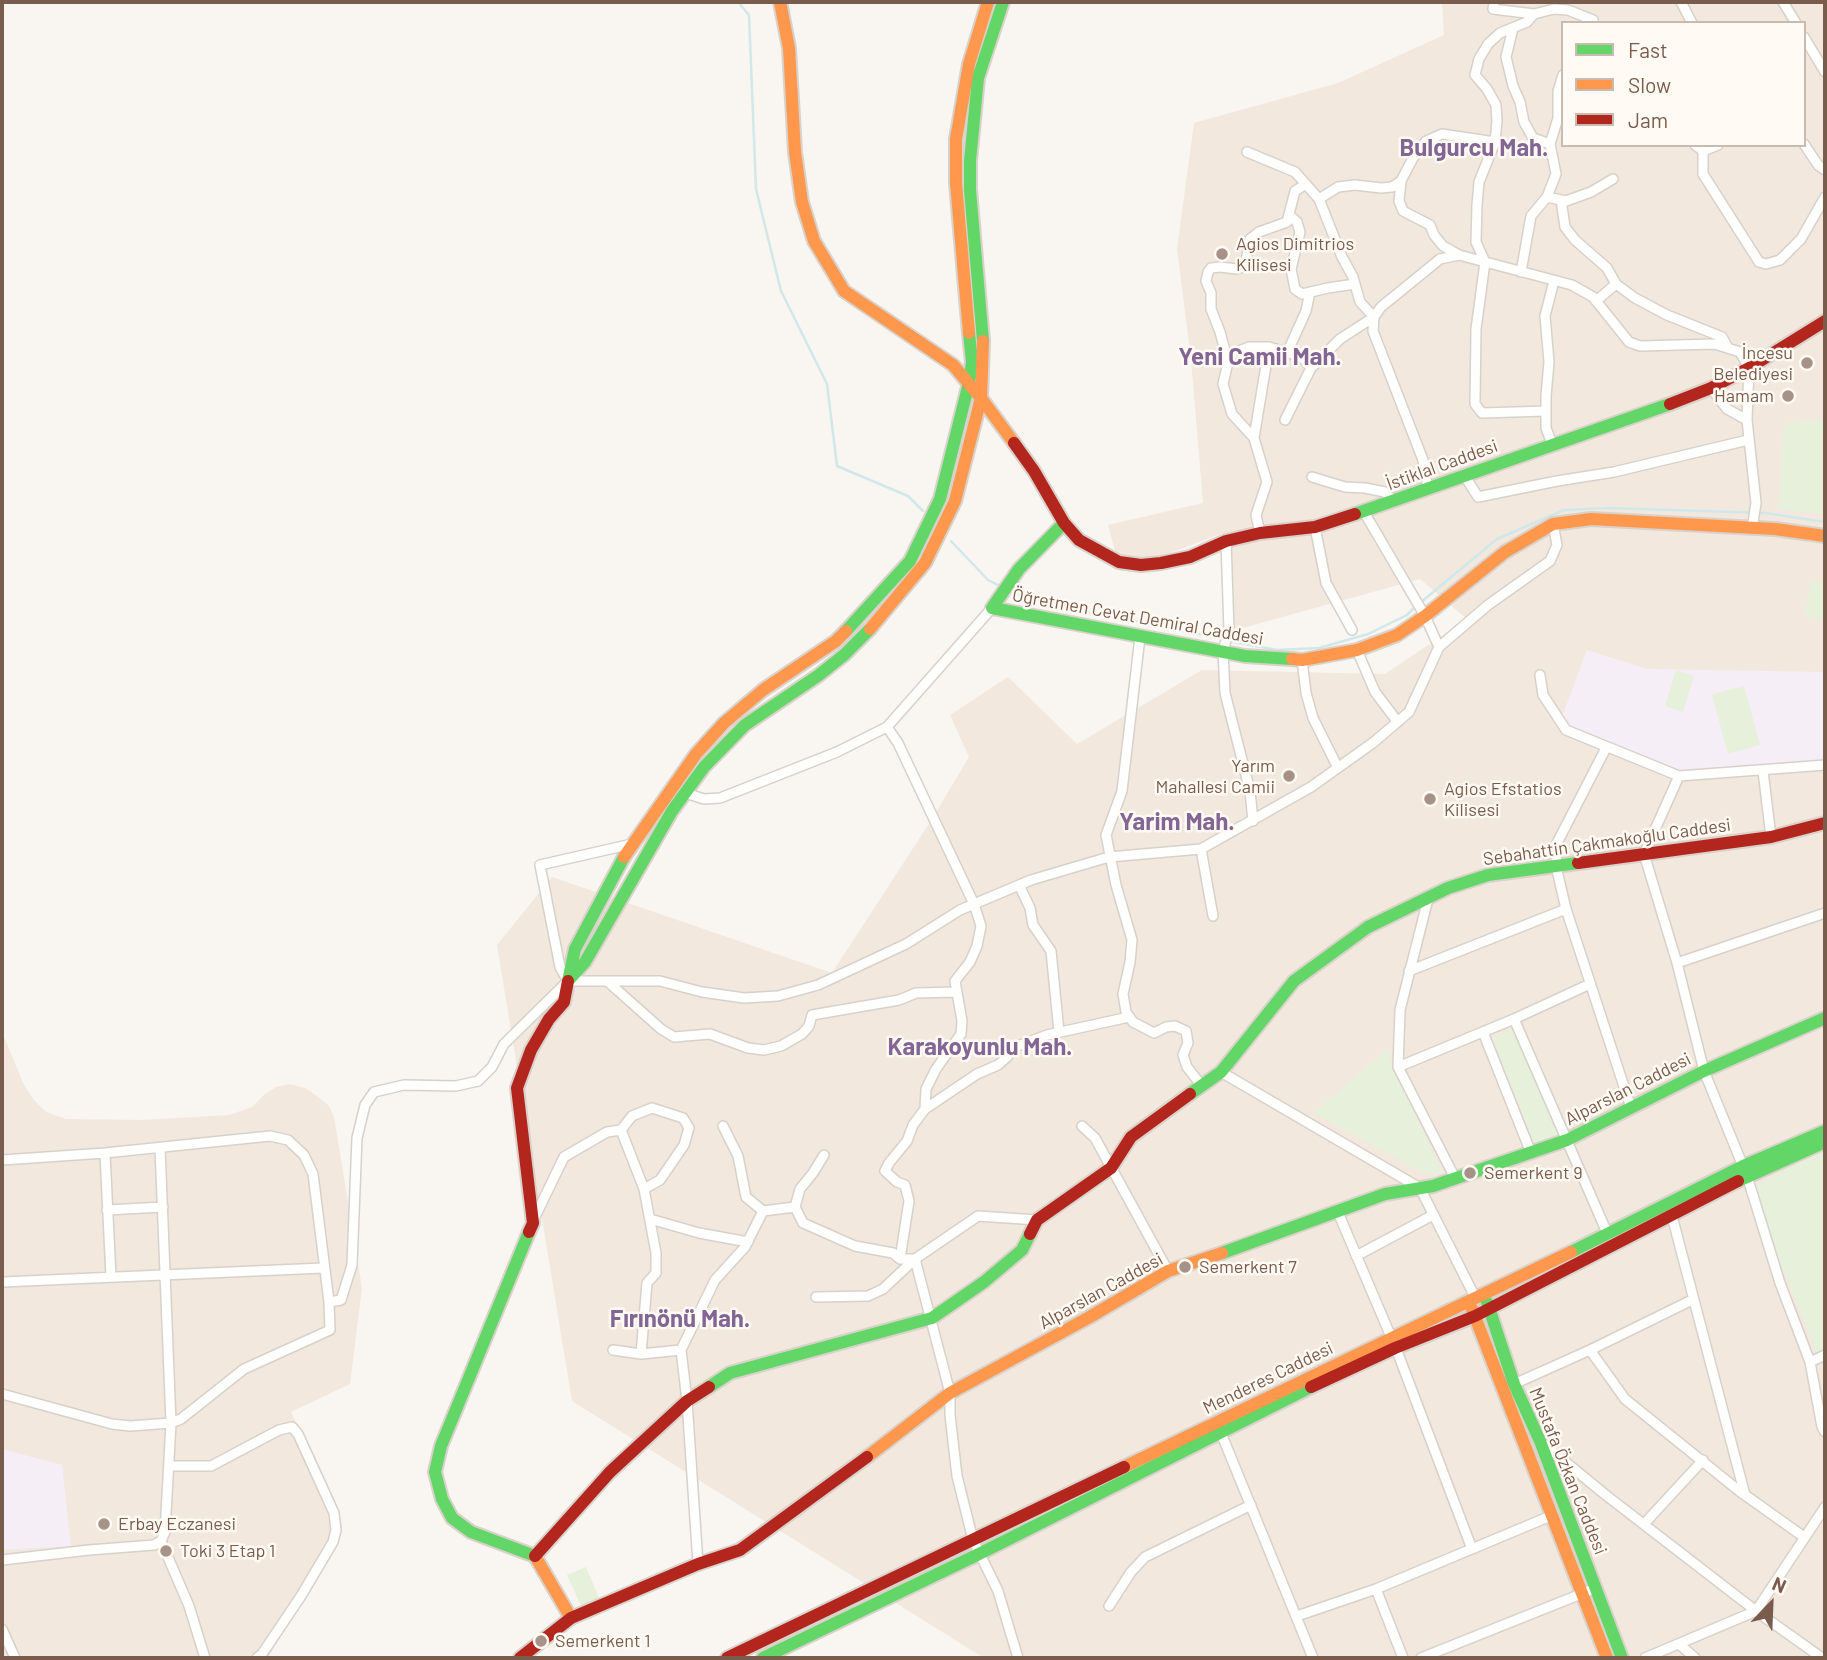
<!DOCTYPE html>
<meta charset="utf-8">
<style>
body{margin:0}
#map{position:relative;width:1827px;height:1660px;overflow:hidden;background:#f9f5f0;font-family:Barlow,sans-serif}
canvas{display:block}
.frame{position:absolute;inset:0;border:4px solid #7a5c4d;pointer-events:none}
.legend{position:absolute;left:1561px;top:21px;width:245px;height:126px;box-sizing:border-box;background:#fffaf3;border:2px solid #cabbb1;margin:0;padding:9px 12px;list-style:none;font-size:21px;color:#7a5c4d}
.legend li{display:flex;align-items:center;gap:14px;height:35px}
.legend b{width:35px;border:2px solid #cabbb1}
.north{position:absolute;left:1736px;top:1569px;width:70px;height:70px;-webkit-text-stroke:5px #fffaf3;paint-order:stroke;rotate:23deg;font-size:19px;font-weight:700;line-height:28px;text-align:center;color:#7a5c4d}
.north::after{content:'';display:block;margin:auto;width:24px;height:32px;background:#7a5c4d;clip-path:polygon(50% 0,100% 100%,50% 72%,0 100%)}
</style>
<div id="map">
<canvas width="1827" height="1660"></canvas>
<div class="frame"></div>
<ul class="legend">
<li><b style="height:9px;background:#63d668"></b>Fast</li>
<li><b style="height:9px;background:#ff974d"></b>Slow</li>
<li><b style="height:9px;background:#b3261e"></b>Jam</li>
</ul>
<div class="north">N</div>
</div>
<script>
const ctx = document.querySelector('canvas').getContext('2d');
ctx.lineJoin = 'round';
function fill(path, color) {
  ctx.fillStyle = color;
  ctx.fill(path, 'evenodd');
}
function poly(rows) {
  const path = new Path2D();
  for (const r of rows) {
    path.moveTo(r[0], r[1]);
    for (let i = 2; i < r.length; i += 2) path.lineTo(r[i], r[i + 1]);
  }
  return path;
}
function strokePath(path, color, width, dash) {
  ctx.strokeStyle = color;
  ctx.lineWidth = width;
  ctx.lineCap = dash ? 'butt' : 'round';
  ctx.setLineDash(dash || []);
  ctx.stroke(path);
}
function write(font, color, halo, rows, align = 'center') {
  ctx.font = font + ' Barlow,sans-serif';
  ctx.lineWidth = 5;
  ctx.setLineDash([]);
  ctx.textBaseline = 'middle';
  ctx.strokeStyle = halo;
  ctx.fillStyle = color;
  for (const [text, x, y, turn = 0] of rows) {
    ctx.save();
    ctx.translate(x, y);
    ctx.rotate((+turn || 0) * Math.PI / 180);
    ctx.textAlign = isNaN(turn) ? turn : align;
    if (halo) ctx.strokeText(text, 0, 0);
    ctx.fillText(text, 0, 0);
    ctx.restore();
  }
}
fill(poly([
 [1442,2,1825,2,1825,1658,984,1658,572,1401,497,945,552,877,832,973,932,819,969,757,950,715,1008,677,1077,744,1202,670,1385,674,1467,619,1420,579,1228,632,1223,533,1152,560,1116,554,1108,525,1203,503,1191,359,1177,249,1194,123,1338,83,1444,35],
 [1563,23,1804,23,1804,145,1563,145],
 [2,1032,24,1085,34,1100,46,1112,66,1119,142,1120,229,1115,252,1107,265,1094,276,1087,290,1084,305,1088,317,1096,329,1106,334,1117,362,1288,350,1384,291,1412,339,1511,342,1529,339,1540,268,1658,5,1658,2,1650]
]), '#f2e8de');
fill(poly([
 [1587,650,1647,669,1825,672,1825,761,1673,773,1568,733,1563,714],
 [2,1449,62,1465,71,1546,2,1550]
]), '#f6eef6');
fill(poly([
 [1825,419,1825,514,1778,509,1784,423],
 [1811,582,1825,583,1825,619,1804,617],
 [1676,670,1694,676,1683,712,1665,706],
 [1744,686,1760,745,1728,754,1712,694],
 [1515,1028,1558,1135,1535,1145,1493,1039],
 [1388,1048,1392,1065,1443,1174,1426,1174,1313,1113],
 [1825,1151,1825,1353,1818,1356,1773,1244,1756,1186,1810,1156],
 [586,1567,600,1600,582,1608,567,1575]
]), '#e7f0db');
strokePath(poly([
 [738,2,749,15,756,189,781,291,827,384,837,466,908,496,923,511],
 [951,541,988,580,1002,587],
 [1008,590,1031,600,1223,639],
 [1420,603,1497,539,1564,510,1609,508,1765,513,1825,522],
 [1229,641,1277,650,1319,648,1368,634,1407,615,1415,607]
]), '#d0e8ea', 2.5);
const street = poly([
 [1494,2,1493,9,1534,14,1554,9,1568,10,1593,20,1593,23],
 [1681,2,1692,23],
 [1783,2,1796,23],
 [1534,14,1527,22,1500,33,1488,44,1479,59,1475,75,1487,89,1496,105,1497,121,1495,142,1479,182,1477,205,1476,242,1485,262,1476,329,1475,404,1482,413,1546,411],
 [1513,28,1506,57,1513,86,1520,102,1524,122,1533,138,1550,144],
 [1804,37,1825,72],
 [1804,144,1818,165,1825,170],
 [1695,145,1703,151,1718,145],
 [1703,151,1703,174,1759,262,1766,264,1780,260,1801,239,1825,197],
 [1247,152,1295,172,1319,199,1342,257,1353,277,1360,302,1374,317,1373,331,1423,460,1428,489],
 [1401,181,1399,201,1403,211,1430,225,1434,235,1443,246,1459,255],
 [1547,197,1566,201,1591,192,1613,179],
 [1319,199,1338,187,1355,185,1381,188,1392,187,1401,181,1413,158,1426,141,1442,134,1495,142],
 [1561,200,1565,227,1575,240,1607,268,1616,284,1635,298,1667,315,1722,337,1728,348],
 [1289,215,1297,222,1300,232,1291,269,1295,289,1302,294,1328,288,1355,284],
 [1521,272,1531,216,1547,197,1556,174,1550,144,1558,118,1558,91,1563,75],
 [1596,301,1616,284],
 [1287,353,1306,311,1310,292],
 [1228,362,1220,332,1211,309,1211,293,1206,281,1208,272,1211,268,1220,267,1237,269,1245,266,1250,239,1259,232,1287,222,1295,191,1306,184],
 [1711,388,1727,409,1747,420],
 [1285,420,1311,368,1340,339,1374,317,1381,307,1440,259,1459,255,1572,285,1593,297,1629,342,1640,346,1715,344,1740,352,1749,368,1747,420,1756,503,1752,528],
 [1254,438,1269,347],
 [1552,444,1546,428,1546,396,1549,362,1545,316,1554,281],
 [1464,475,1478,497,1557,481,1614,472,1748,440],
 [1312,477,1345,487,1365,488,1385,492,1394,502],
 [1364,512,1425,616,1439,647],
 [1315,527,1326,583,1352,630],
 [1260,533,1256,515,1267,482,1254,438,1232,414,1223,384,1228,362,1233,353,1249,347,1269,347,1302,357,1311,368],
 [1226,541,1229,630,1223,651,1225,693,1250,791,1253,821],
 [1140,637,1122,791,1106,835,1116,885,1132,940,1130,962,1123,994,1126,1012,1133,1022,1154,1033,1166,1027,1175,1026,1186,1031,1188,1043,1183,1055,1187,1067,1202,1086],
 [1357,650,1375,692,1397,721],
 [1302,660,1306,693,1313,718,1338,768],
 [1540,675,1543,695,1566,730,1679,776,1825,765],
 [1606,748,1557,843,1556,866,1566,909,1631,1108],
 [1763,771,1771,837],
 [1679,776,1644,854,1677,963,1704,1071,1747,1176,1780,1283,1810,1362,1822,1427,1825,1432],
 [685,793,704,799,720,798,837,752,887,727],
 [1201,849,1213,916],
 [1019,885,1030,908,1033,925,1051,951,1059,1032],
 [1428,899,1400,1010,1398,1067,1455,1178],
 [1677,963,1825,913],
 [1409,971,1566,909],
 [568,981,560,967,540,865,632,844],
 [607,981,661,1029,674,1037,710,1034,748,1048,764,1050,781,1046,802,1034,809,1026,812,1015,899,1000,916,993,956,992],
 [1514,1019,1608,1235],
 [1483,1032,1531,1153],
 [1398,1067,1514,1019,1590,984],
 [1221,1072,1420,1188,1476,1299],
 [925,1109,926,1089,936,1069,961,1034,962,1021,955,981,970,962,977,946,981,926,974,904,898,743,887,727,992,608],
 [723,1126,738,1156,746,1197,763,1211],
 [1082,1126,1095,1138,1168,1271],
 [621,1130,632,1116,652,1108,683,1118,689,1128,684,1145,660,1180,644,1189],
 [105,1153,111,1277],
 [824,1155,813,1173,800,1189,795,1207,803,1223,855,1246,893,1253,900,1259,915,1259,950,1393,950,1415,957,1476,973,1540,998,1591,1018,1658],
 [2,1160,105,1153,270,1136,288,1140,304,1155,313,1174,329,1302,330,1330,244,1369,181,1419,171,1423,130,1426,112,1424,2,1394],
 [107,1210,163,1207],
 [1337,1210,1397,1351,1472,1549],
 [1672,1216,1745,1495,1804,1537],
 [650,1219,699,1233,748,1242],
 [533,1221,564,1157,607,1132,621,1130,644,1189,656,1253,656,1273,647,1283,641,1354],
 [1356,1256,1433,1215],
 [900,1259,909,1201,905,1185,897,1182,885,1171,889,1163,907,1141,913,1125,925,1109,977,1074,998,1065,1007,1057,1012,1048,1047,1035,1129,1017],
 [2,1282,323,1268],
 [816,1297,868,1296,883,1289,915,1259,978,1216,1037,1220],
 [329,1302,341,1300,352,1265,357,1138,365,1105,374,1092,404,1085,456,1086,478,1081,492,1067,504,1044,568,981,660,981,702,992,744,998,778,996,818,985,906,944,960,910,1031,880,1109,857,1201,849,1311,787,1374,742,1409,712,1439,647,1488,605,1550,561,1557,545,1553,524],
 [613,1350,641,1354,681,1350],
 [1590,1350,1625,1399,1743,1494],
 [1810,1362,1825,1355],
 [1514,1384,1590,1350,1692,1300],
 [1221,1433,1313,1658],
 [1541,1442,1607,1496,1756,1611,1822,1658],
 [170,1466,211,1466,279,1430,292,1427,298,1434,334,1513,336,1530,333,1542,301,1596,262,1654,257,1658],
 [1644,1524,1703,1460],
 [161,1541,189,1606,205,1658],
 [2,1560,89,1550,154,1545,161,1541,165,1532,171,1423,160,1148],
 [698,1564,687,1401,681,1350,715,1280,745,1247,763,1211,795,1207],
 [1376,1589,1403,1658],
 [1109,1606,1131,1572,1145,1557,1251,1505],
 [1297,1616,1376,1589,1553,1515],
 [2,1629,15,1658],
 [1679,1644,1695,1658],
 [1421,1658,1596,1588],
 [1645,1658,1756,1611,1825,1507]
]);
const fast = poly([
 [983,341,970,190,970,161,978,78,1003,2],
 [1355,514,1670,404],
 [1064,523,1019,569,992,608,1245,656,1292,659],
 [846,631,910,561,940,499,969,383,972,362,969,333],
 [624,857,575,949,568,981,585,962,672,811,704,767,745,725,819,675,844,655,870,629],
 [1190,1094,1221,1072,1294,981,1368,927,1448,888,1488,875,1578,863],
 [1738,1181,1825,1142],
 [529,1232,441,1446,435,1472,442,1499,452,1518,471,1532,535,1556],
 [1571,1252,1743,1166,1825,1131],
 [1222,1253,1385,1194,1433,1186,1567,1140,1704,1071,1825,1018],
 [1487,1302,1514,1384,1540,1441,1622,1658],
 [709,1387,730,1373,932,1318,984,1282,1022,1250,1030,1234],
 [763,1658,979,1554,1311,1387]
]);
const slow = poly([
 [780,2,789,48,795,152,802,202,814,241,844,291,953,365,981,398,1014,443],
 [969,333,956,183,956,139,969,64,988,2],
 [870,629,925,563,955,501,981,398,983,341],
 [1292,659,1302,660,1357,650,1397,635,1425,616,1505,552,1553,524,1591,519,1775,529,1825,536],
 [624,857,696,754,724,723,763,690,836,641,846,631],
 [1472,1309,1607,1658],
 [867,1457,950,1393,1088,1318,1168,1271,1222,1253],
 [1124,1467,1571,1252],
 [535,1556,571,1618]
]);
const jam = poly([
 [1670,404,1711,388,1749,368,1825,321],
 [1014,443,1034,471,1064,523,1079,540,1119,562,1141,565,1161,563,1190,557,1226,541,1260,533,1315,527,1355,514],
 [1578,863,1771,837,1825,823],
 [529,1232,533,1223,517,1088,531,1050,549,1019,564,1002,568,981],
 [1030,1234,1037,1220,1111,1168,1131,1137,1190,1094],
 [1311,1387,1395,1348,1475,1316,1738,1181],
 [535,1556,610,1472,687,1401,709,1387],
 [520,1658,571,1618,698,1564,740,1550,867,1457],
 [727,1658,1124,1467]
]);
strokePath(street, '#d7d1cb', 12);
strokePath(fast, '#d9d2cb', 16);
strokePath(slow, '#d9d2cb', 16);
strokePath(jam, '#d9d2cb', 16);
strokePath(street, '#fefefd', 9);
strokePath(fast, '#63d668', 12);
strokePath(slow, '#ff974d', 12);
strokePath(jam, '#b3261e', 12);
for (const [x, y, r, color] of [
 [1222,254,7,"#a69286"],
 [1807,363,7,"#a69286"],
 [1788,396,7,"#a69286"],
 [1289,776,7,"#a69286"],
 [1430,799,7,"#a69286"],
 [1470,1173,7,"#a69286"],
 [1185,1267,7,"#a69286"],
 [104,1524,7,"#a69286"],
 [166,1551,7,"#a69286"],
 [541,1641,7,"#a69286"]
]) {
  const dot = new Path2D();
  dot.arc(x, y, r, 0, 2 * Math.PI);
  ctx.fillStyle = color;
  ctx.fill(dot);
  strokePath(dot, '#fffaf3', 2.5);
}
write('18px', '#7a5c4d', '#fffaf3', [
 ["Agios Dimitrios",1236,244],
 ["Kilisesi",1236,265],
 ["İncesu",1793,353,"right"],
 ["Belediyesi",1793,374,"right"],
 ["Hamam",1774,396,"right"],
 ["Yarım",1275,766,"right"],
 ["Mahallesi Camii",1275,787,"right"],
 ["Agios Efstatios",1444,789],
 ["Kilisesi",1444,810],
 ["Semerkent 9",1484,1173],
 ["Semerkent 7",1199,1267],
 ["Erbay Eczanesi",118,1524],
 ["Toki 3 Etap 1",180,1551],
 ["Semerkent 1",555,1641]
], 'left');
write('18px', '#7a5c4d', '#fffaf3', [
 ["İstiklal Caddesi",1442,465,-20],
 ["Öğretmen Cevat Demiral Caddesi",1138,617,10],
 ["Sebahattin Çakmakoğlu Caddesi",1607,842,-8],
 ["Alparslan Caddesi",1628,1089,-27],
 ["Alparslan Caddesi",1101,1291,-29],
 ["Menderes Caddesi",1268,1378,-26],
 ["Mustafa Özkan Caddesi",1568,1471,68]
]);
write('bold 24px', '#846695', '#fffaf3', [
 ["Bulgurcu Mah.",1474,148],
 ["Yeni Camii Mah.",1260,357],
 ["Yarim Mah.",1177,822],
 ["Karakoyunlu Mah.",980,1047],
 ["Fırınönü Mah.",680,1319]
]);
</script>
